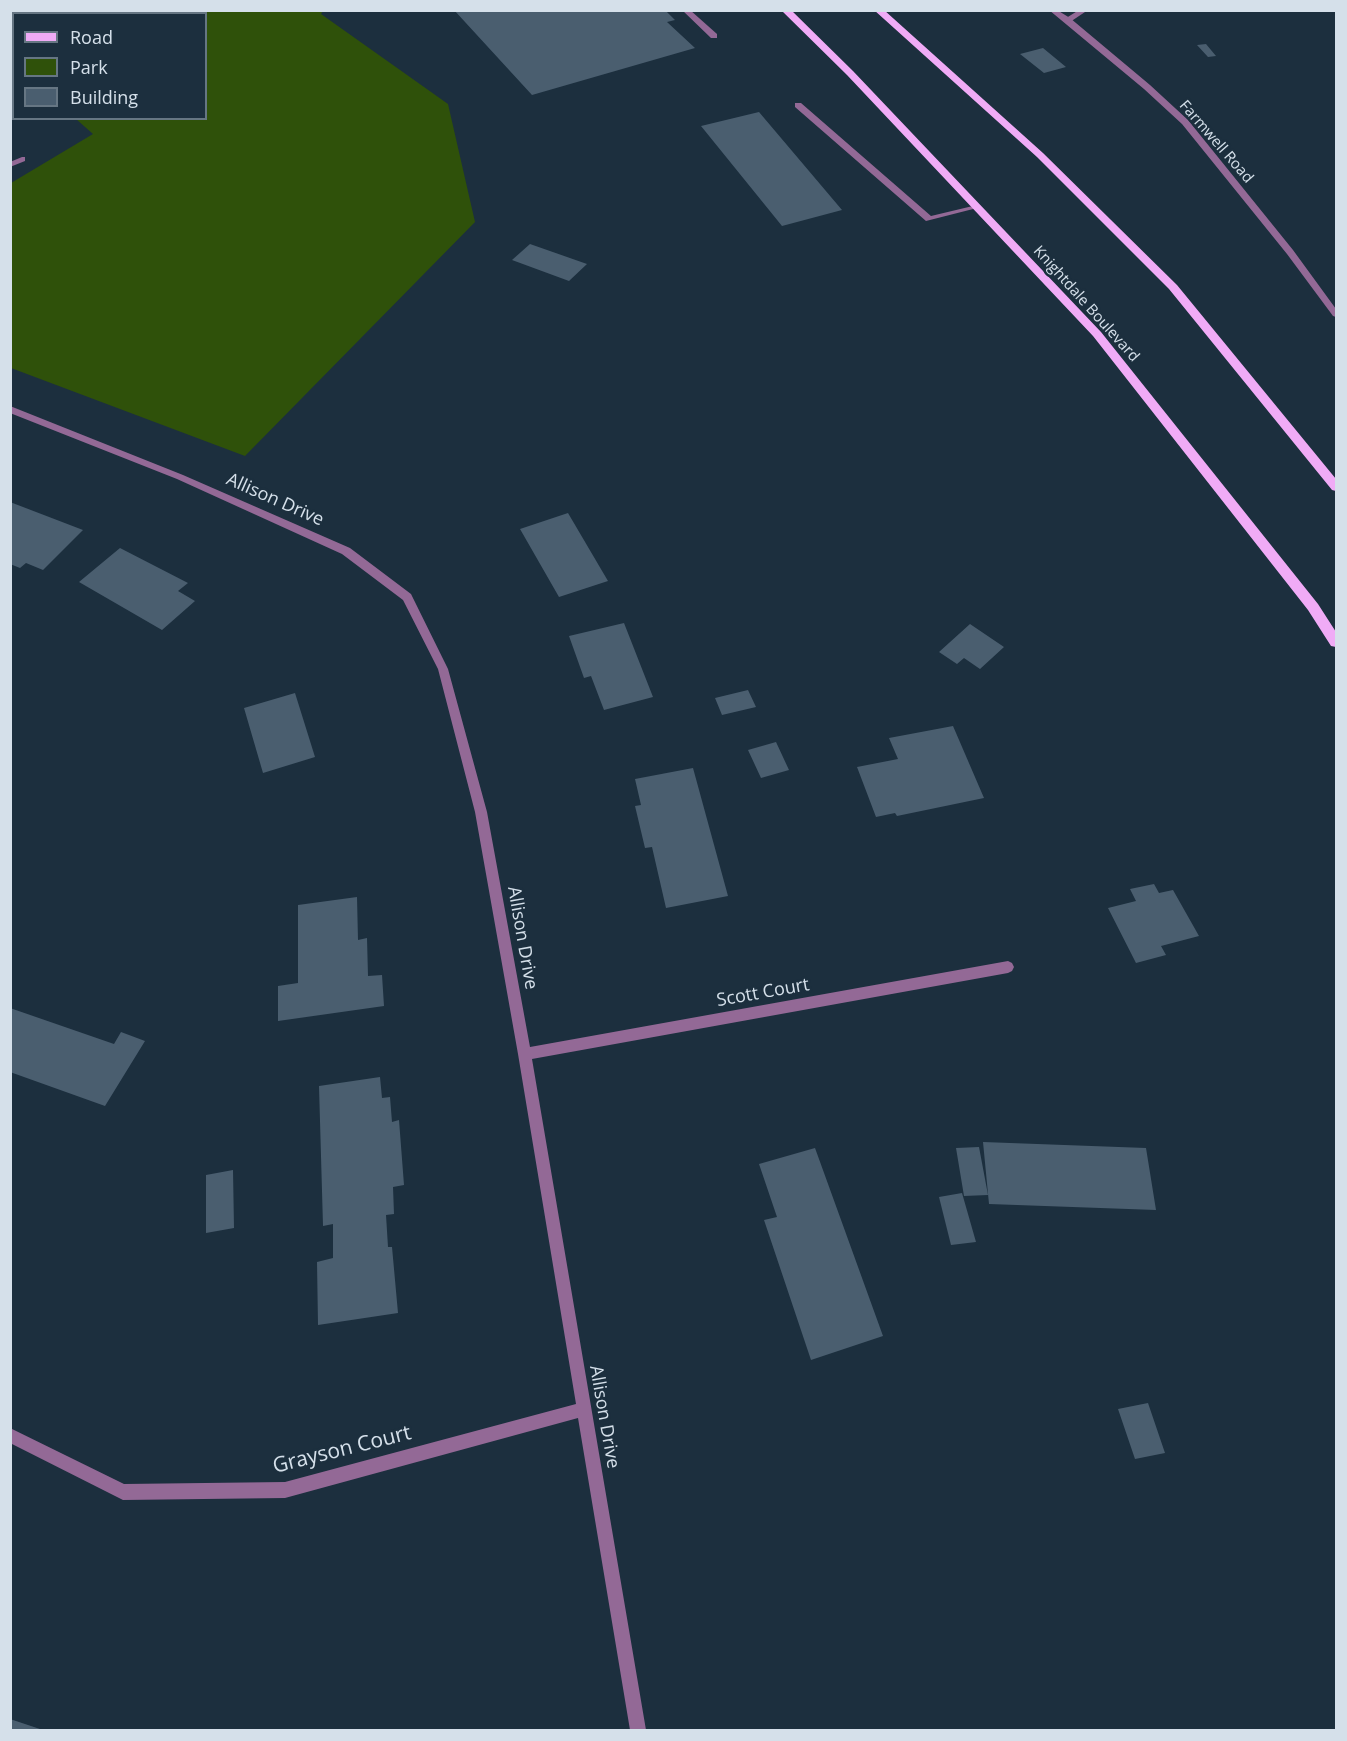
<!DOCTYPE html>
<style>
body{margin:0}
#map{position:relative;width:1347px;height:1741px;overflow:hidden;background:#1c2f3e;font-family:"Open Sans",sans-serif}
canvas{display:block}
.frame{position:absolute;inset:0;border:12px solid #d5e0ea;pointer-events:none}
.legend{position:absolute;left:12px;top:12px;width:195px;height:108px;box-sizing:border-box;background:#1c2f3e;border:2px solid #667683;margin:0;padding:8px 10px;list-style:none;font-size:18px;color:#d5e0ea}
.legend li{display:flex;align-items:center;gap:12px;height:30px}
.legend b{width:30px;border:2px solid #667683}
</style>
<div id="map">
<canvas width="1347" height="1741"></canvas>
<div class="frame"></div>
<ul class="legend">
<li><b style="height:8px;background:#f0abf6"></b>Road</li>
<li><b style="height:16px;background:#2f510a"></b>Park</li>
<li><b style="height:16px;background:#4a5e6f"></b>Building</li>
</ul>
</div>
<script>
const ctx = document.querySelector('canvas').getContext('2d');
ctx.lineJoin = 'round';
function fill(path, color) {
  ctx.fillStyle = color;
  ctx.fill(path, 'evenodd');
}
function poly(rows) {
  const path = new Path2D();
  for (const r of rows) {
    path.moveTo(r[0], r[1]);
    for (let i = 2; i < r.length; i += 2) path.lineTo(r[i], r[i + 1]);
  }
  return path;
}
function write(font, color, halo, rows, align = 'center') {
  ctx.font = font + ' "Open Sans",sans-serif';
  ctx.lineWidth = 5;
  ctx.setLineDash([]);
  ctx.textBaseline = 'middle';
  ctx.strokeStyle = halo;
  ctx.fillStyle = color;
  for (const [text, x, y, turn = 0] of rows) {
    ctx.save();
    ctx.translate(x, y);
    ctx.rotate((+turn || 0) * Math.PI / 180);
    ctx.textAlign = isNaN(turn) ? turn : align;
    if (halo) ctx.strokeText(text, 0, 0);
    ctx.fillText(text, 0, 0);
    ctx.restore();
  }
}
fill(poly([
 [11,10,323,11,321,14,448,104,475,222,245,456,11,368,11,183,93,134,76,119,206,118,206,14,14,14,13,64,11,61]
]), '#2f510a');
fill(poly([
 [454,10,665,10,675,20,667,22,695,48,532,95],
 [1206,44,1216,56,1208,57,1197,45],
 [1043,48,1066,67,1044,73,1020,54],
 [759,112,842,210,782,226,701,126],
 [530,244,587,264,569,281,512,260],
 [10,502,83,530,43,570,26,563,20,568,10,564],
 [568,513,608,581,559,597,520,529],
 [120,548,188,583,178,591,195,601,162,630,79,582],
 [624,623,653,697,604,710,591,676,584,678,569,636],
 [970,624,1004,647,980,669,964,658,957,664,939,652],
 [748,690,756,707,722,715,715,698],
 [295,693,315,757,263,773,244,708],
 [953,726,984,798,897,816,895,813,876,817,857,767,898,759,889,738],
 [776,742,789,770,761,778,748,750],
 [693,768,728,896,666,908,652,847,645,848,635,806,641,805,635,779],
 [1154,884,1159,893,1173,890,1199,936,1161,946,1166,955,1136,963,1108,908,1136,901,1130,889],
 [357,897,358,940,367,938,368,976,382,975,384,1006,278,1021,278,986,298,983,298,905],
 [10,1008,114,1044,121,1032,145,1041,105,1106,10,1072],
 [380,1077,382,1098,390,1097,392,1122,399,1120,404,1185,393,1187,394,1214,386,1215,388,1247,392,1247,398,1313,318,1325,317,1262,333,1258,333,1224,323,1226,319,1086],
 [983,1142,1146,1148,1156,1210,989,1204],
 [979,1147,988,1195,964,1196,956,1148],
 [815,1148,883,1336,811,1360,764,1220,777,1217,759,1164],
 [233,1170,234,1228,206,1233,206,1175],
 [962,1193,976,1242,951,1245,939,1197],
 [1148,1403,1165,1453,1135,1459,1118,1409],
 [10,1719,43,1730,10,1730]
]), '#4a5e6f');
fill(poly([
 [682,10,690,10,717,34,717,38,711,38,682,10],
 [1079,10,1088,10,1070,22,1063,20,1079,10],
 [795,103,801,103,931,216,977,205,981,207,926,221,795,107,795,103]
]), '#936996');
fill(poly([
 [1049,10,1057,10,1070,18,1150,85,1188,120,1293,250,1336,309,1336,317,1333,316,1287,254,1182,124,1144,89,1049,10],
 [22,157,25,157,25,161,10,167,10,162,22,157],
 [10,406,183,475,350,548,411,594,448,669,487,812,530,1047,1008,961,1012,963,1014,967,1012,971,1008,973,532,1059,646,1730,630,1730,578,1418,285,1498,123,1500,10,1443,10,1428,124,1484,285,1482,576,1404,518,1054,475,812,438,669,403,600,342,554,177,479,10,413,10,406]
]), '#936996');
fill(poly([
 [781,10,791,10,853,71,1101,332,1318,604,1336,632,1336,647,1331,646,1308,610,1093,336,847,75,781,10],
 [874,10,884,10,1043,153,1177,285,1336,479,1336,491,1332,490,1169,289,1037,157,874,10]
]), '#f0abf6');
write('15px', '#d5e0ea', '#1c2f3e', [
 ["Farmwell Road",1216,142,49],
 ["Knightdale Boulevard",1086,304,48]
]);
write('18px', '#d5e0ea', '#1c2f3e', [
 ["Allison Drive",275,500,24],
 ["Allison Drive",522,938,80],
 ["Scott Court",763,993,-10],
 ["Allison Drive",604,1417,80]
]);
write('21px', '#d5e0ea', '#1c2f3e', [
 ["Grayson Court",342,1450,-14]
]);
</script>
